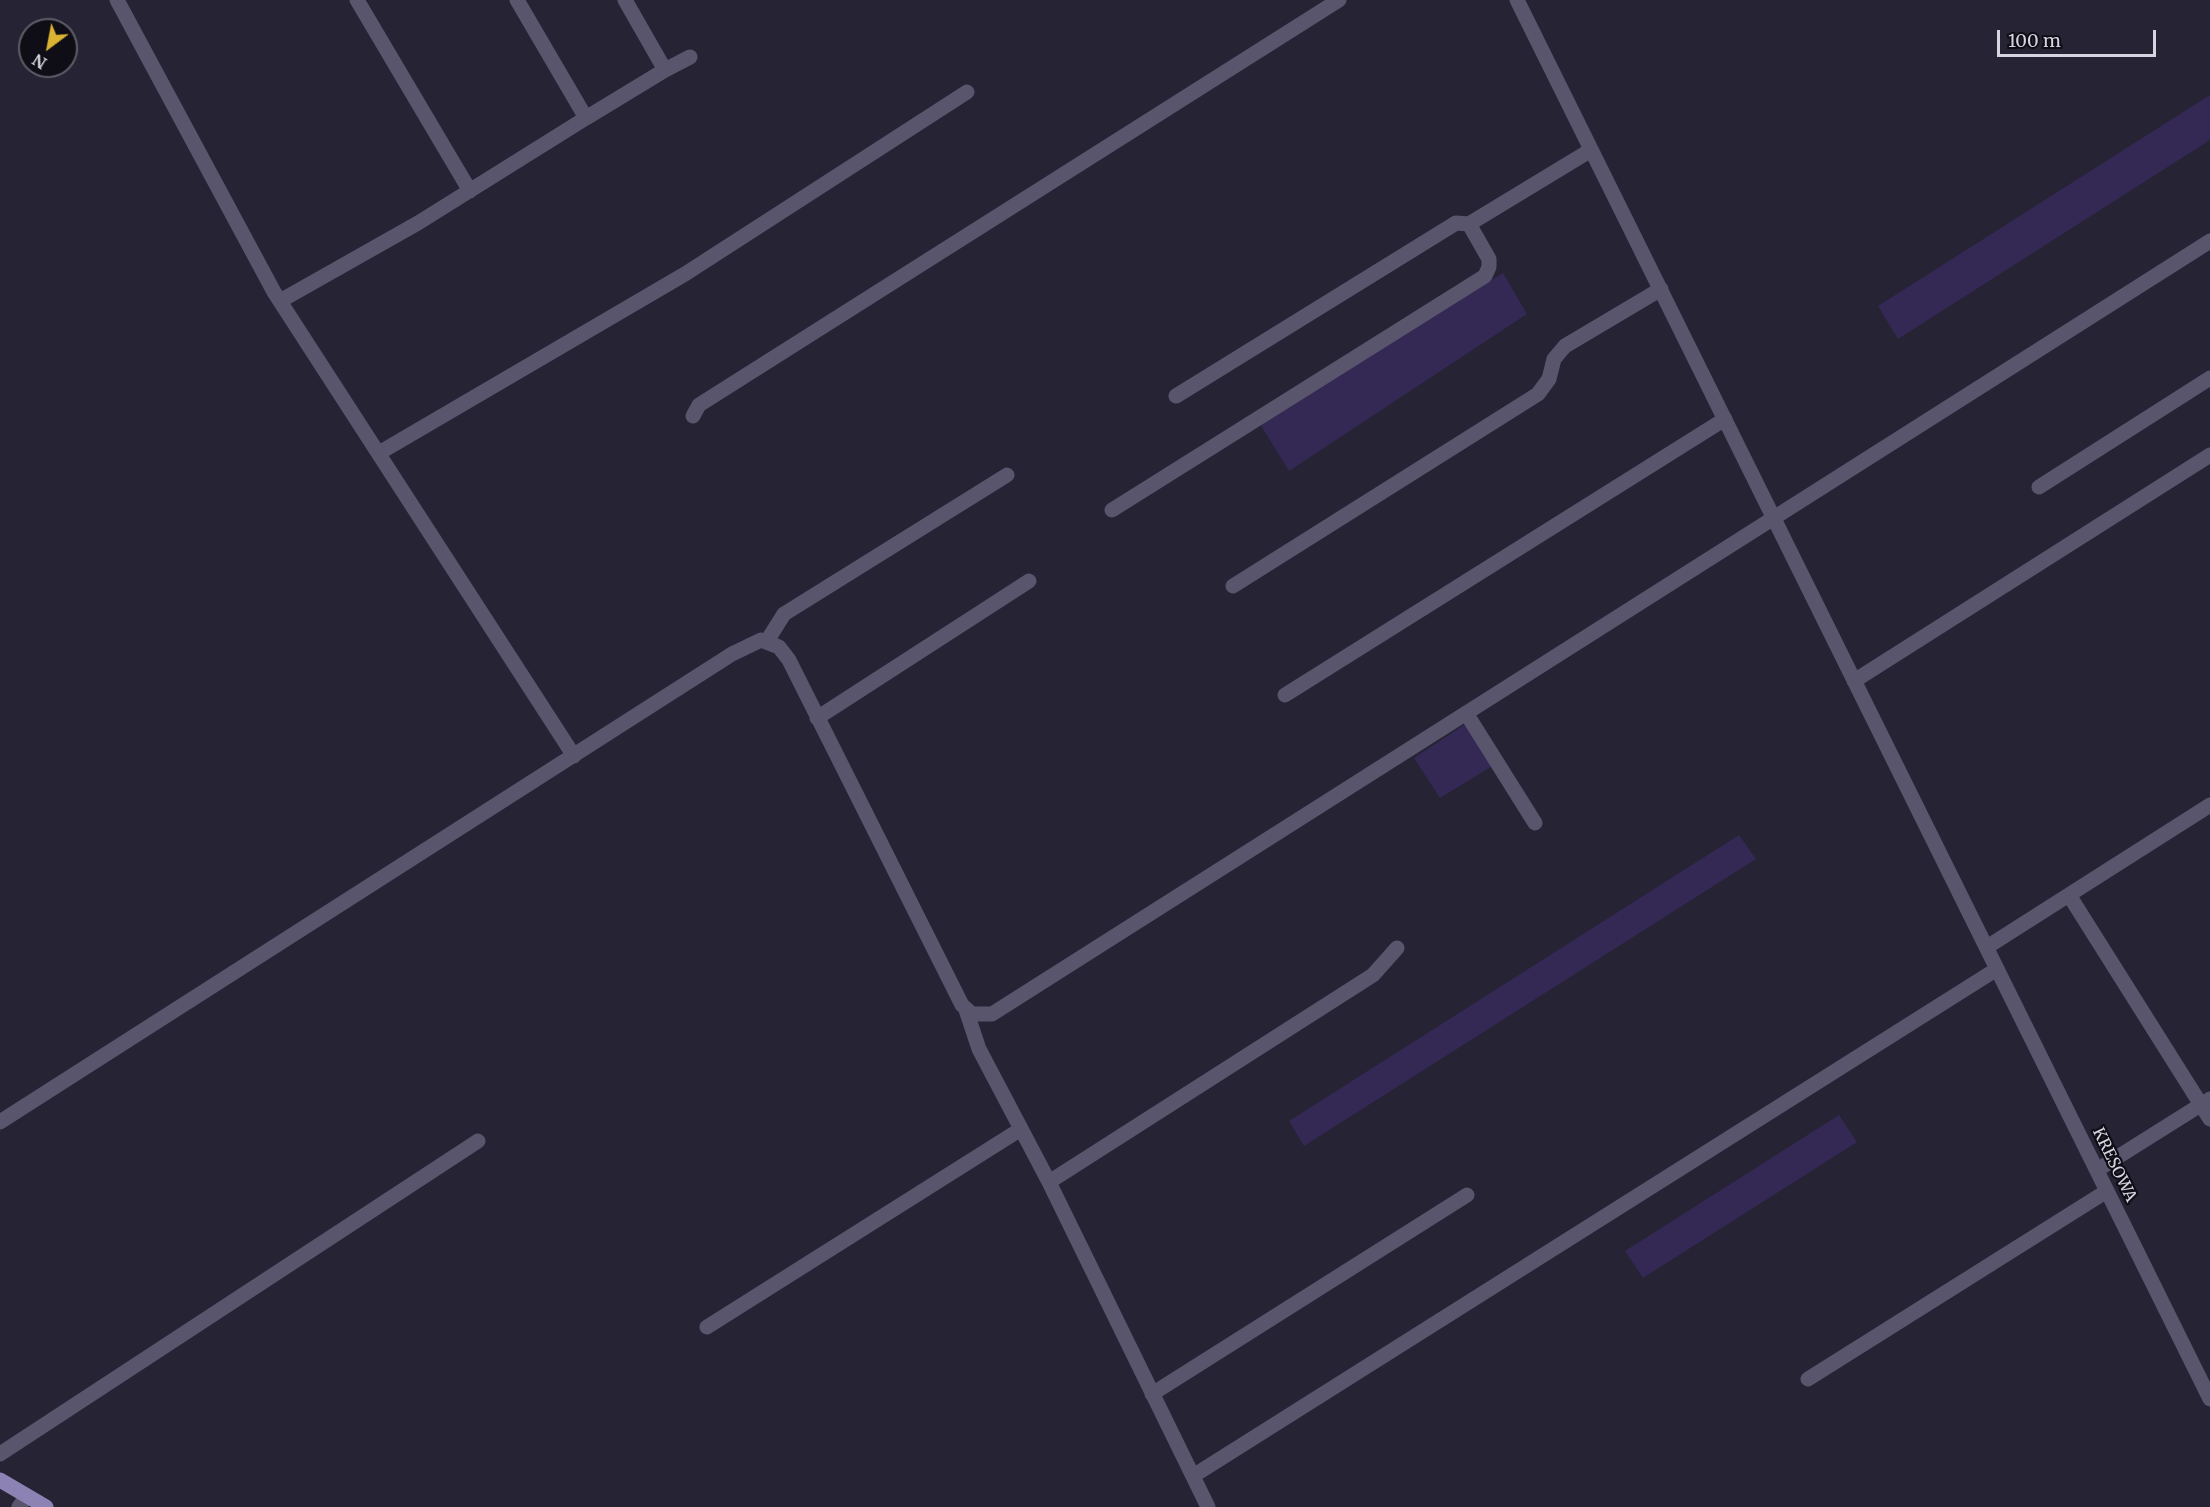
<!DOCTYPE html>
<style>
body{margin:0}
#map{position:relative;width:2210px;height:1507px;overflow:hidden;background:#262335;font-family:Merriweather,serif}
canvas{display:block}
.north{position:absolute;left:18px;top:18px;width:60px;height:60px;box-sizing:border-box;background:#0f0e16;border:2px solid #5e5d67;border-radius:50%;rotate:212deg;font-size:16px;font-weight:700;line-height:24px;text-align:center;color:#d5d4e0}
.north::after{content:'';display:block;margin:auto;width:21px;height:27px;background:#dab333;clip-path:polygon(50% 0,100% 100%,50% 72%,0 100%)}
.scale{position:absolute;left:1997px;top:30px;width:159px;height:27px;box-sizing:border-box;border:3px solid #d5d4e0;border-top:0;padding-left:8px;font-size:18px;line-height:21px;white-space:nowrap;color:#d5d4e0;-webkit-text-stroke:4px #0f0e16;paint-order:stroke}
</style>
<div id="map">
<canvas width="2210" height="1507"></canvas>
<div class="north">N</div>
<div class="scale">100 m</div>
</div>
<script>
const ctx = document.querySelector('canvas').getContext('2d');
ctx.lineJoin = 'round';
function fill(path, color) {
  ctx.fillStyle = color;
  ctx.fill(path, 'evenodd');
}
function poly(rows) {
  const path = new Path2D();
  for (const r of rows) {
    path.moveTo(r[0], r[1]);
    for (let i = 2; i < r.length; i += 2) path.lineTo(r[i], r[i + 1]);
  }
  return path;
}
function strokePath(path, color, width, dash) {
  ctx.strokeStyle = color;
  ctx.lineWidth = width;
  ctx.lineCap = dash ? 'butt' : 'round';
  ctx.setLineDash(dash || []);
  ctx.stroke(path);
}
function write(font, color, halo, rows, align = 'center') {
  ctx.font = font + ' Merriweather,serif';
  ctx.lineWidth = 4.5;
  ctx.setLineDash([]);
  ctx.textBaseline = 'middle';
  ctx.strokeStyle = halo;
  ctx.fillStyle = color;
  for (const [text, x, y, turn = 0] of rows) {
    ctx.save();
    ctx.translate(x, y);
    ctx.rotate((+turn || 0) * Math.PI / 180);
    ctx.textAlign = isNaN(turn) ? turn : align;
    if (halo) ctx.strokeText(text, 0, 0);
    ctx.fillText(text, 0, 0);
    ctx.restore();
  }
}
fill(poly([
 [2210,95,2210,140,1898,339,1878,306],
 [1503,273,1527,314,1289,471,1260,424],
 [1467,723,1494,765,1440,798,1414,758],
 [1739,835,1756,859,1304,1146,1289,1121],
 [1839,1115,1857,1142,1643,1278,1625,1251]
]), '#332954');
strokePath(poly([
 [117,0,274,292,574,756],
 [357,0,470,191],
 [517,0,586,118,665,70,625,0],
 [1517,0,2210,1399],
 [665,70,690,57],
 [280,301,418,223,586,118],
 [1176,396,1456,223,1469,224],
 [693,416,699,405,1339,0],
 [379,453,685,274,967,92],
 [2039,487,2210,378],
 [1112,510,1485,276,1489,267,1489,259,1469,224,1591,150],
 [1233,586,1538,394,1549,379,1554,359,1565,346,1661,289],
 [767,641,784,614,1007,475],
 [1854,681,2210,455],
 [1285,695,1725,419],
 [1466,713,1535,823],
 [817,718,1029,581],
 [2069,895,2210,1119],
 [1987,947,2210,805],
 [966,1010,979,1049,1049,1182,1208,1507],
 [0,1122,732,654,761,640,779,647,789,660,962,1005,972,1014,992,1014,2210,241],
 [2097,1170,2210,1099],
 [1049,1182,1373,975,1397,948],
 [707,1327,1021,1129],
 [1808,1379,2107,1191],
 [1152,1394,1467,1195],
 [0,1454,478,1141],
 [1193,1476,1997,969],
 [19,1507,27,1496]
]), '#59556d', 15);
strokePath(poly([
 [0,1480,46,1507]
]), '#8c83b4', 15);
write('16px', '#d5d4e0', '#0f0e16', [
 ["KRESOWA",2114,1165,64]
]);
</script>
